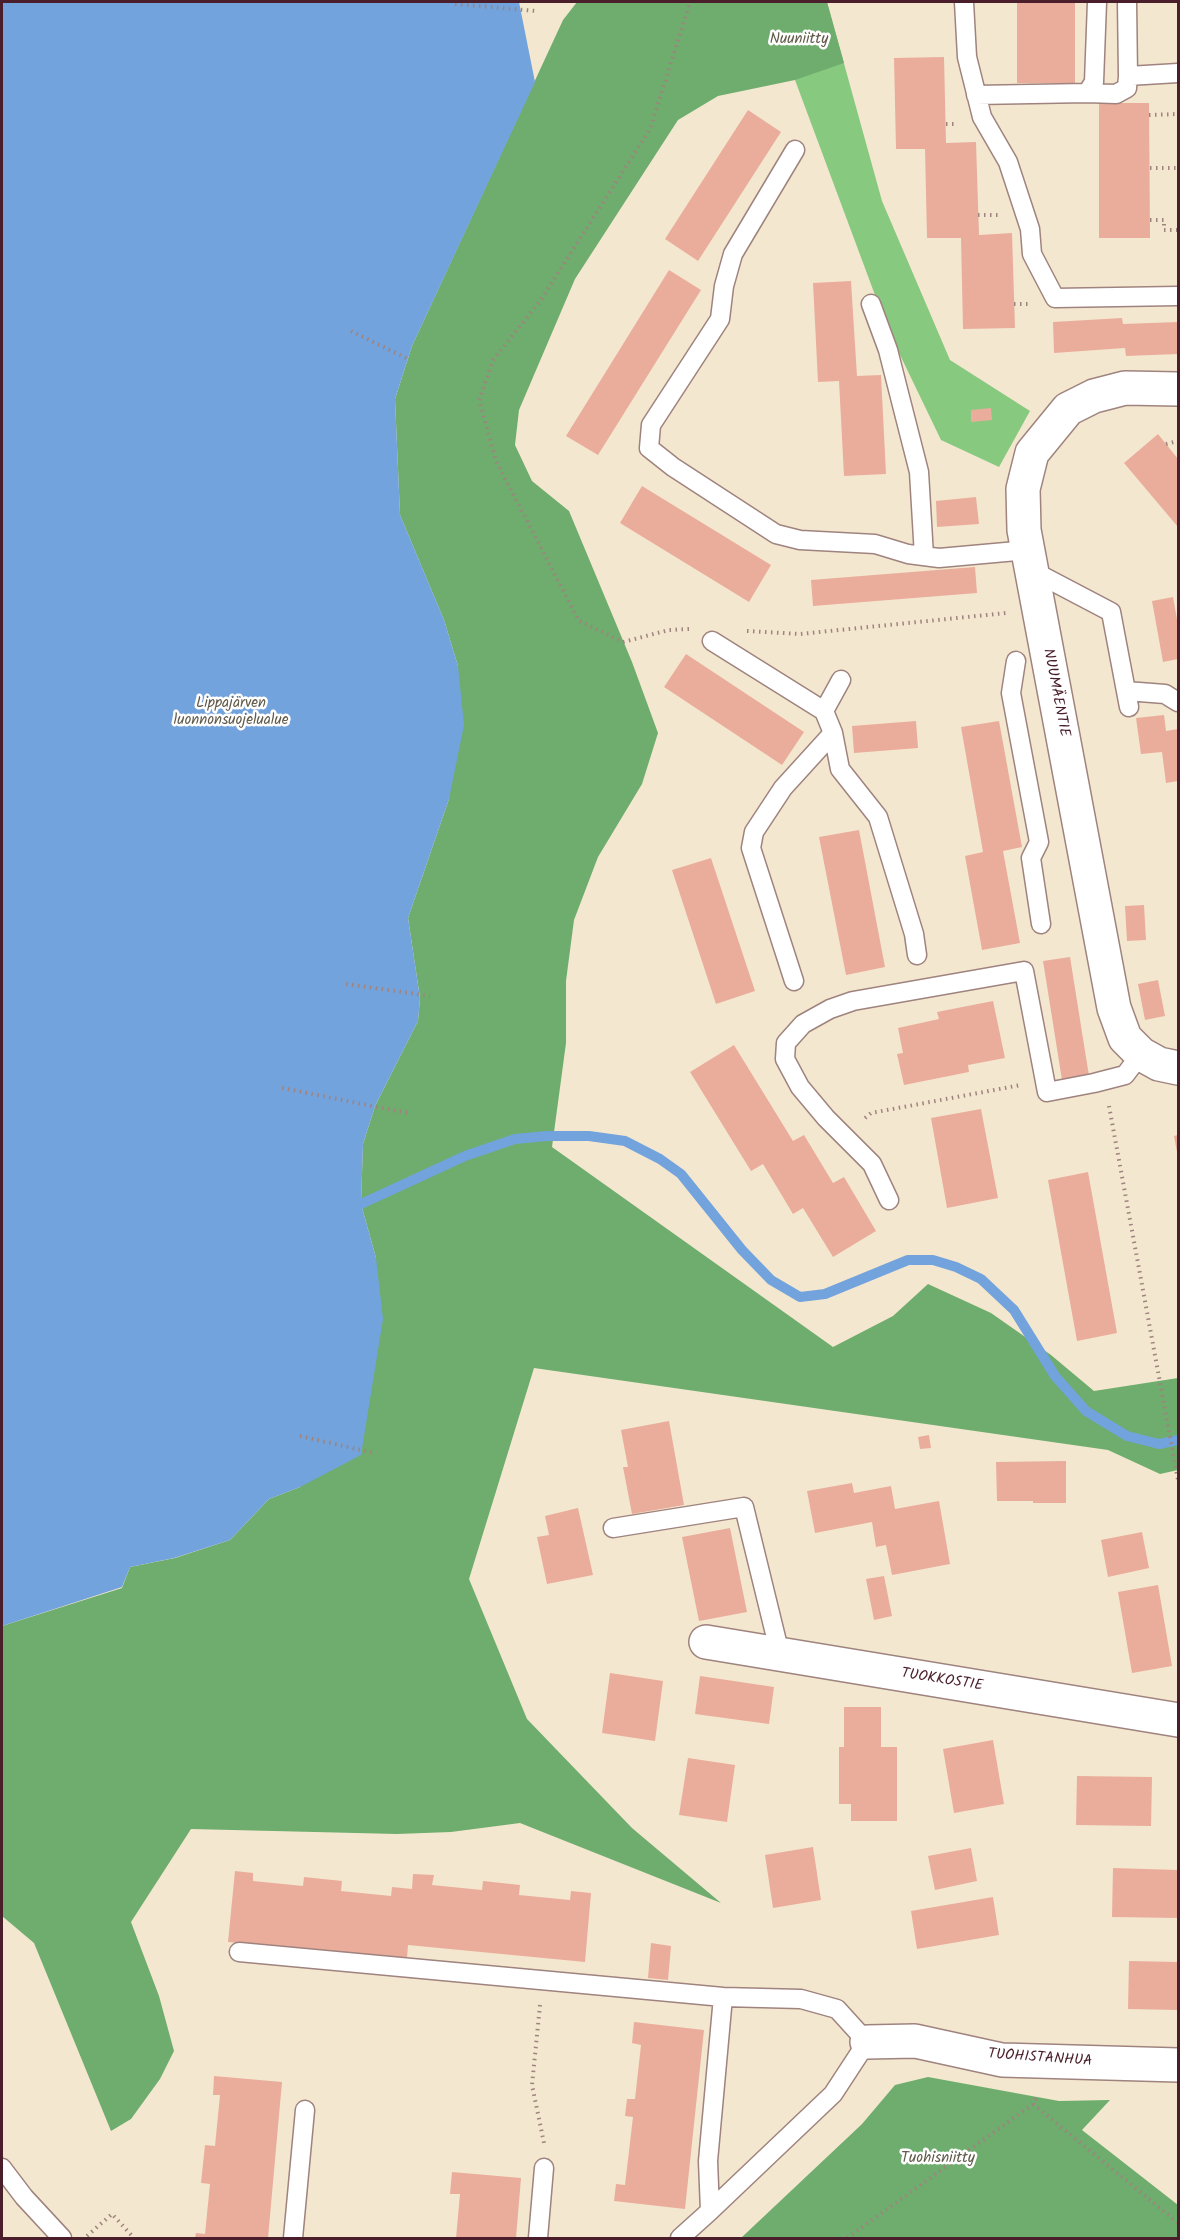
<!DOCTYPE html>
<meta charset="utf-8">
<style>
body{margin:0}
#map{position:relative;width:1180px;height:2240px;overflow:hidden;background:#f4e7d0;font-family:Kalam,sans-serif}
canvas{display:block}
.frame{position:absolute;inset:0;border:3px solid #4a1f2b;pointer-events:none}
</style>
<div id="map">
<canvas width="1180" height="2240"></canvas>
<div class="frame"></div>
</div>
<script>
const ctx = document.querySelector('canvas').getContext('2d');
ctx.lineJoin = 'round';
function fill(path, color) {
  ctx.fillStyle = color;
  ctx.fill(path, 'evenodd');
}
function poly(rows) {
  const path = new Path2D();
  for (const r of rows) {
    path.moveTo(r[0], r[1]);
    for (let i = 2; i < r.length; i += 2) path.lineTo(r[i], r[i + 1]);
  }
  return path;
}
function strokePath(path, color, width, dash) {
  ctx.strokeStyle = color;
  ctx.lineWidth = width;
  ctx.lineCap = dash ? 'butt' : 'round';
  ctx.setLineDash(dash || []);
  ctx.stroke(path);
}
function write(font, color, halo, rows, align = 'center') {
  ctx.font = font + ' Kalam,sans-serif';
  ctx.lineWidth = 5;
  ctx.setLineDash([]);
  ctx.textBaseline = 'middle';
  ctx.strokeStyle = halo;
  ctx.fillStyle = color;
  for (const [text, x, y, turn = 0] of rows) {
    ctx.save();
    ctx.translate(x, y);
    ctx.rotate((+turn || 0) * Math.PI / 180);
    ctx.textAlign = isNaN(turn) ? turn : align;
    if (halo) ctx.strokeText(text, 0, 0);
    ctx.fillText(text, 0, 0);
    ctx.restore();
  }
}
fill(poly([
 [623,2,827,2,882,201,950,360,1030,411,999,467,941,440,888,330,795,80]
]), '#88c980');
fill(poly([
 [577,2,827,2,844,63,795,80,718,96,678,120,575,279,519,410,515,445,532,481,569,511,632,662,658,733,642,784,598,857,574,920,566,981,566,1043,552,1147,833,1347,893,1316,928,1284,991,1313,1051,1355,1094,1391,1178,1378,1178,1470,1160,1474,1108,1450,534,1368,469,1579,527,1719,632,1828,721,1903,520,1823,451,1832,397,1834,191,1829,131,1922,159,1996,174,2051,160,2079,131,2119,111,2131,34,1943,2,1916,2,1626,122,1588,130,1567,175,1558,230,1540,269,1499,300,1487,376,1258,361,1204,363,1144,375,1106,418,1021,420,998,408,918,449,799,458,666,444,620,400,515,395,399,412,346,563,20],
 [928,2077,1059,2101,1110,2100,1082,2130,1178,2205,1178,2238,741,2238,862,2124,895,2085]
]), '#6ead6e');
fill(poly([
 [2,2,519,2,535,82,412,346,395,399,400,515,444,620,458,666,464,725,449,799,408,918,420,998,418,1021,375,1106,363,1144,361,1204,376,1258,383,1319,361,1455,300,1487,269,1499,230,1540,174,1558,130,1567,122,1587,2,1626]
]), '#72a3dc');
strokePath(poly([
 [361,1204,465,1156,515,1139,547,1136,589,1136,625,1141,660,1159,681,1174,742,1250,771,1280,800,1297,825,1294,908,1260,933,1260,956,1267,981,1279,1014,1310,1055,1376,1086,1411,1127,1436,1159,1444,1178,1440]
]), '#72a3dc', 10);
fill(poly([
 [1017,2,1075,2,1075,83,1017,83],
 [944,57,946,143,976,142,979,235,1012,233,1015,328,963,329,961,238,927,238,925,149,896,149,894,58],
 [1099,103,1149,103,1150,238,1099,238],
 [748,110,781,132,698,261,665,239],
 [669,270,701,290,598,455,566,436],
 [851,281,857,376,881,375,886,474,844,476,839,381,818,382,813,283],
 [1122,318,1123,324,1178,322,1178,354,1126,356,1125,348,1054,353,1053,322],
 [991,408,992,420,971,422,971,410],
 [1158,434,1178,459,1178,527,1124,463],
 [642,486,771,565,749,602,620,523],
 [976,497,979,524,937,527,936,501],
 [975,567,977,593,813,606,811,580],
 [1173,597,1178,625,1178,659,1163,662,1152,601],
 [686,654,804,732,782,765,664,687],
 [1164,715,1166,731,1178,729,1178,781,1166,783,1162,752,1141,754,1136,718],
 [916,721,918,748,854,753,852,726],
 [999,721,1022,847,1003,851,1020,943,982,950,965,856,983,852,961,727],
 [859,830,885,967,846,975,819,837],
 [711,858,755,991,716,1004,672,870],
 [1144,905,1146,940,1127,941,1125,906],
 [1070,957,1089,1076,1062,1080,1043,961],
 [1158,980,1165,1016,1145,1020,1138,984],
 [993,1001,1005,1058,968,1065,969,1072,904,1085,897,1054,903,1053,898,1028,939,1019,937,1012],
 [734,1045,793,1141,804,1135,833,1183,844,1177,876,1231,833,1257,803,1208,793,1214,763,1164,751,1171,690,1072],
 [981,1109,998,1198,947,1208,931,1118],
 [1178,1135,1178,1152,1177,1152,1174,1136],
 [1088,1172,1117,1333,1077,1341,1048,1180],
 [669,1421,684,1505,632,1514,623,1467,628,1467,621,1430],
 [929,1435,931,1448,920,1449,918,1437],
 [1066,1461,1066,1503,1033,1503,1033,1501,997,1501,996,1462],
 [852,1483,854,1493,891,1486,895,1509,939,1501,950,1564,892,1575,886,1545,876,1547,872,1522,815,1533,807,1491],
 [578,1508,593,1575,547,1584,537,1537,549,1535,545,1516],
 [730,1528,747,1612,699,1621,682,1537],
 [1142,1532,1149,1568,1108,1577,1101,1540],
 [884,1576,892,1616,874,1620,866,1579],
 [1158,1585,1172,1666,1132,1673,1118,1592],
 [610,1673,663,1681,655,1741,602,1733],
 [700,1676,774,1687,769,1724,695,1714],
 [844,1707,881,1707,881,1747,897,1747,897,1821,851,1821,851,1804,839,1804,839,1747,844,1747],
 [993,1740,1004,1804,954,1813,943,1749],
 [688,1758,735,1765,727,1822,679,1815],
 [1077,1776,1152,1777,1151,1826,1076,1825],
 [813,1847,821,1900,773,1908,765,1855],
 [971,1848,977,1881,935,1890,928,1856],
 [1113,1868,1178,1870,1178,1918,1112,1917],
 [235,1871,253,1873,253,1881,303,1886,304,1877,342,1881,341,1891,391,1896,392,1887,412,1889,413,1874,434,1875,432,1885,482,1890,483,1881,520,1885,519,1895,570,1900,571,1891,591,1893,585,1962,408,1945,407,1958,228,1942],
 [993,1897,999,1935,917,1949,911,1911],
 [651,1943,671,1946,668,1980,648,1978],
 [1129,1961,1178,1962,1178,2010,1128,2009],
 [634,2022,704,2030,685,2209,614,2201,616,2184,625,2185,633,2117,625,2116,627,2099,635,2099,641,2045,632,2043],
 [214,2076,282,2082,268,2238,195,2238,196,2233,205,2234,210,2184,201,2183,205,2145,215,2146,220,2095,213,2095],
 [452,2172,521,2178,516,2238,456,2238,460,2194,450,2194]
]), '#eaad9b');
const lane = poly([
 [964,2,967,57,982,117,1008,162,1030,229,1032,254,1055,298,1178,296],
 [1127,2,1128,76,1178,73],
 [1087,93,1116,94,1127,88,1128,76],
 [976,95,1087,93,1094,82,1097,2],
 [795,150,733,254,724,286,720,319,651,425,649,448,673,467,776,534,800,540,875,544,908,554,939,558,1028,550],
 [871,304,888,350,919,472,924,556],
 [1031,570,1111,612,1129,707],
 [712,641,824,711],
 [1016,661,1011,693,1039,842,1031,858,1041,924],
 [841,680,824,711,833,733,840,769,878,817,914,934,917,955],
 [1126,691,1165,694,1178,702],
 [794,981,751,848,754,832,783,788,833,733],
 [889,1200,872,1164,826,1118,800,1087,785,1059,786,1043,803,1024,830,1009,853,1001,1024,971,1047,1092,1094,1083,1125,1075,1141,1054],
 [613,1528,744,1507,780,1654],
 [239,1952,723,1997],
 [2,2168,24,2197,62,2238],
 [293,2238,305,2110],
 [538,2238,544,2168],
 [680,2238,710,2211,813,2113,833,2094,867,2042,837,2009,801,1999,723,1997,708,2161,710,2211]
]);
const street = poly([
 [1178,389,1125,388,1094,396,1068,409,1032,453,1023,489,1024,530,1114,1008,1125,1038,1141,1054,1159,1064,1178,1068],
 [706,1642,1178,1720],
 [867,2042,915,2041,1002,2060,1178,2065]
]);
strokePath(lane, '#9f837e', 21);
strokePath(street, '#9f837e', 36);
strokePath(poly([
 [455,4,536,11],
 [1149,115,1178,114],
 [946,124,957,124],
 [1150,168,1178,168],
 [978,215,999,215],
 [1150,220,1164,220,1164,230,1178,230],
 [1014,304,1028,304],
 [351,331,408,359],
 [1166,444,1178,441],
 [689,629,669,630,623,642,579,621,496,461,479,400,493,360,540,301,650,129,690,2],
 [747,631,800,634,1006,613],
 [346,984,430,996],
 [282,1088,408,1113],
 [1109,1106,1178,1480],
 [865,1118,871,1113,1021,1085],
 [300,1436,374,1453],
 [540,2005,532,2085,544,2143],
 [1033,2104,1178,2223],
 [87,2236,112,2214,134,2238],
 [847,2238,1033,2104,1037,2096]
]), '#9f837e', 4, [1.5, 4.5]);
strokePath(lane, '#fff', 18);
strokePath(street, '#fff', 33);
write('15px', '#605a49', '#fff', [
 ["Nuuniitty",799,40],
 ["Lippajärven",231,704],
 ["luonnonsuojelualue",231,721],
 ["Tuohisniitty",938,2159]
]);
write('15px', '#4a1f2b', '#fff', [
 ["NUUMÄENTIE",1055,693,79],
 ["TUOKKOSTIE",942,1681,9],
 ["TUOHISTANHUA",1040,2059,4]
]);
</script>
